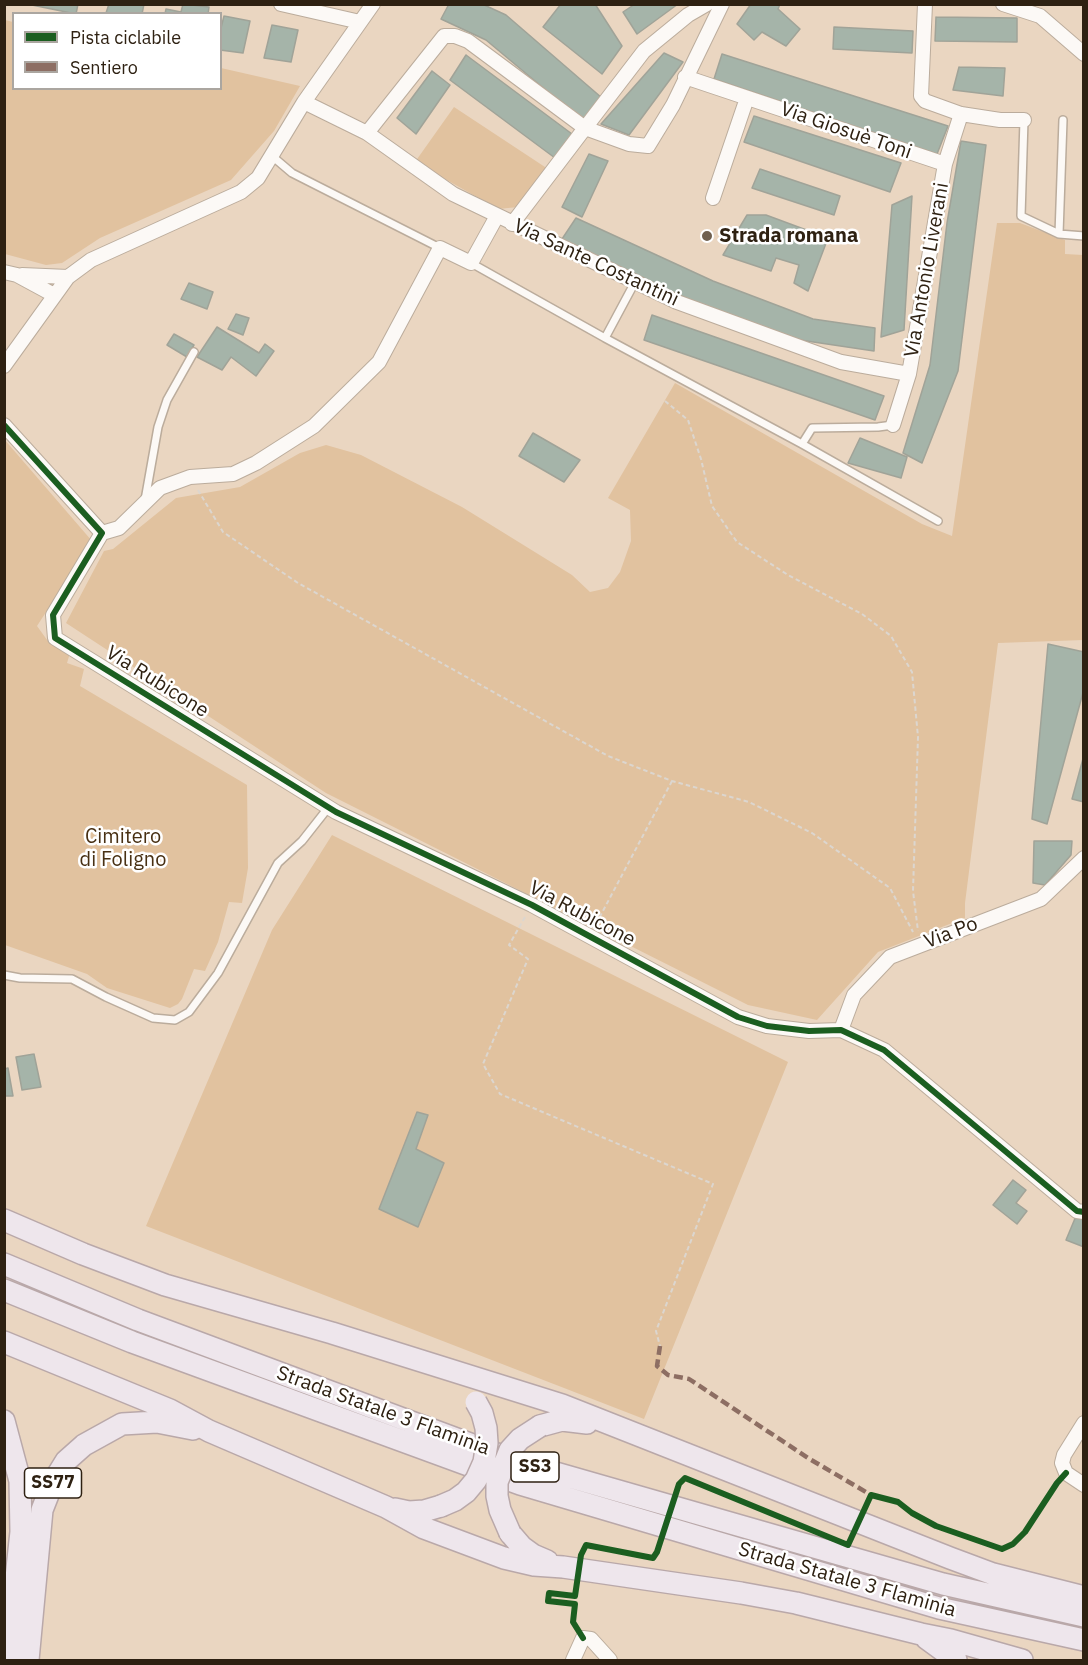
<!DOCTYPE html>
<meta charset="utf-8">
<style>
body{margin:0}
#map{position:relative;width:1088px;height:1665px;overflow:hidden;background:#ead6c1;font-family:"IBM Plex Sans",sans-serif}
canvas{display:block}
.frame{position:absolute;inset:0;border:6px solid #2e2112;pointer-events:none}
.legend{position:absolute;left:12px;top:12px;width:210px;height:78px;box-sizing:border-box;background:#fff;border:2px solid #aba6a0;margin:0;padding:8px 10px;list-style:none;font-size:18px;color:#2e2112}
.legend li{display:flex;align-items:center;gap:12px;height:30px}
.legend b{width:30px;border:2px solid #aba6a0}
</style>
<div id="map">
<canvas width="1088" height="1665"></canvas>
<div class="frame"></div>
<ul class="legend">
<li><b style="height:8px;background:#1b5e20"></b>Pista ciclabile</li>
<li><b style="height:8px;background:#8d6e63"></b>Sentiero</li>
</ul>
</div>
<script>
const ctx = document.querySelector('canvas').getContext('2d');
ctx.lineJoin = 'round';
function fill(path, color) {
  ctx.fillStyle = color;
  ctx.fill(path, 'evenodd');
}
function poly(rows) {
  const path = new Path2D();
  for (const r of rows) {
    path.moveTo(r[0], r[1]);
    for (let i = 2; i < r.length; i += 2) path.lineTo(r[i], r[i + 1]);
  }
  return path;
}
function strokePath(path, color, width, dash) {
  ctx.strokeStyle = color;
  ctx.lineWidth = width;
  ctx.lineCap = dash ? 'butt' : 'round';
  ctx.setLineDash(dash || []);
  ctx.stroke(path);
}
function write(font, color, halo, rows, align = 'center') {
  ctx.font = font + ' "IBM Plex Sans",sans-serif';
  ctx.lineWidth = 5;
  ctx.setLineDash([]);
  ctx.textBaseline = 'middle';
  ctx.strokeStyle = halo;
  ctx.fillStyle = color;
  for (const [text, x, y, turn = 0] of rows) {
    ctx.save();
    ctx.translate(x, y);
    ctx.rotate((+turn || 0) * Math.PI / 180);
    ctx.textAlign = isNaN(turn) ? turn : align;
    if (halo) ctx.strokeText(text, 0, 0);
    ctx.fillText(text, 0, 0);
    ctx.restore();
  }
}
fill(poly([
 [5,20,13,22,14,88,220,88,221,68,300,86,274,131,231,180,100,238,62,263,46,265,5,254],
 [454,107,548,169,518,207,498,209,415,162],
 [997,223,1020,223,1065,240,1065,254,1083,255,1083,640,998,643,965,903,965,918,878,952,817,1020,748,1005,326,793,66,623,104,551,113,549,176,498,240,487,300,453,326,445,361,455,462,507,572,575,590,592,608,588,620,572,631,541,630,510,608,498,675,383,922,524,952,536],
 [4,439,92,541,37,626,50,644,70,653,67,663,84,669,80,686,247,785,248,868,242,903,229,902,218,942,205,971,194,969,182,999,178,1004,170,1008,107,988,87,974,5,945],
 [332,835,788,1062,644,1419,146,1226,272,930]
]), '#e1c29f');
const building = poly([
 [27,4,78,4,76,14,27,4],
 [109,4,144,4,142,14,106,13,109,4],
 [183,4,209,7,208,14,165,14,166,9,181,12,183,4],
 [449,4,482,4,506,15,602,98,584,122,486,40,441,19,449,4],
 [561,4,595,4,622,46,602,74,543,27,561,4],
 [635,4,678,4,637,34,623,12,635,4],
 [751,4,780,4,778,9,800,29,786,46,762,32,754,40,737,24,751,4],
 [224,16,250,21,243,53,220,50,220,32,224,16],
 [936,17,1017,18,1017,42,935,41,936,17],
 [272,25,298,30,291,62,264,58,272,25],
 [834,27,913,31,912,53,833,49,834,27],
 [664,53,683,62,629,135,601,124,664,53],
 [722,54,948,126,937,154,714,79,722,54],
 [466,55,572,134,555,158,450,80,466,55],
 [959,67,1005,68,1003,96,953,90,959,67],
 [432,71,450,85,416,134,397,118,432,71],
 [754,116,901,163,890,192,744,142,754,116],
 [961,141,986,145,958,371,922,463,903,453,930,365,947,223,961,141],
 [589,154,608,161,582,217,562,207,589,154],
 [760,169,840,196,834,215,752,188,760,169],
 [912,196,904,330,881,337,892,205,912,196],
 [747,215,766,215,828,238,808,291,794,283,799,265,776,258,771,271,723,255,747,215],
 [576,218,713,281,813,319,875,328,874,351,800,340,696,303,562,239,576,218],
 [189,283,213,292,207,309,181,299,189,283],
 [236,314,249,318,243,335,228,329,236,314],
 [652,315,884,396,875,420,644,340,652,315],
 [217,327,259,353,265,344,274,351,256,376,231,357,222,370,197,357,217,327],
 [174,334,194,345,187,357,167,345,174,334],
 [533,433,580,460,564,482,519,456,533,433],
 [860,438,907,457,901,478,848,463,860,438],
 [1048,644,1084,652,1084,689,1047,824,1032,819,1048,644],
 [1084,755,1084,802,1072,799,1084,755],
 [1034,841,1072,841,1071,855,1045,885,1033,883,1034,841],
 [34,1054,41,1087,22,1090,16,1057,34,1054],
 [8,1068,13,1096,4,1096,4,1069,8,1068],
 [417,1112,428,1115,416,1149,444,1163,418,1227,379,1209,417,1112],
 [1013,1180,1026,1190,1016,1203,1027,1211,1017,1224,993,1205,1013,1180],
 [1076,1216,1084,1219,1084,1247,1066,1240,1076,1216]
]);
fill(building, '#a5b4a9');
strokePath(building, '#a0a398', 1.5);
const service = poly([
 [1024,120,1021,216,1059,234,1084,236],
 [272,156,292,173,440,248],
 [1059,234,1063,120],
 [471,263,605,338],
 [635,282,605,338,802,444,938,521],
 [802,444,812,428,878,427,893,425],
 [145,500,158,427,167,400,194,352],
 [4,975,20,978,72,979,106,997,153,1018,175,1020,189,1012,218,973,278,863,302,841,328,808]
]);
const minor = poly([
 [281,4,360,22],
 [925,4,921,96,925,101,961,114,1000,120,1024,120],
 [1003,4,1040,16,1084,54],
 [685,77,945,164],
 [304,102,367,133,453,194,677,302,841,362,909,374],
 [367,133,444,36,455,36,468,41,585,128,644,51,688,15,707,4],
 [713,198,747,98],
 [512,224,585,128,629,144,648,146,673,105,722,4],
 [4,272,17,275,54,295],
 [22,275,68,277],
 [4,366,68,277,91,260,241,192,258,178,304,102,373,4],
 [4,425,102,533,53,615,55,638,336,812,532,905,738,1017,767,1026,809,1031,841,1030,884,1050,1077,1211,1084,1212],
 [893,425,909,374,945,164,961,114],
 [102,533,119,528,160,488,190,477,233,474,256,463,314,426,379,362,440,248,471,263,497,216],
 [841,1030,854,995,890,957,1041,899,1084,858],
 [1084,1423,1064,1455,1062,1463,1066,1473,1084,1485],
 [573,1660,583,1638,591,1639,610,1660]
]);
const trunk = poly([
 [4,1220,83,1254,165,1285,332,1333,562,1405,950,1558,993,1574,1084,1597],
 [4,1264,138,1320,521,1463,943,1584,1084,1616],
 [4,1290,132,1342,520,1484,939,1608,1084,1640],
 [4,1342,170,1410,209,1431,386,1507,424,1528,504,1558,534,1565,563,1567,741,1593,796,1603,921,1634,951,1640,1022,1660],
 [4,1421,20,1481,21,1532,7,1660],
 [540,1426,562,1420,587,1423],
 [395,1509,409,1512,424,1511,441,1506],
 [510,1533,522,1547,533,1555,547,1561],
 [926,1638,956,1660],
 [28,1660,42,1510,53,1482,66,1461,84,1445,122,1424,157,1422,193,1429]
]);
strokePath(service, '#bbac9c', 10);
strokePath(minor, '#bbac9c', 16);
strokePath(trunk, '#b9a8a9', 24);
strokePath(poly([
 [665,401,688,420,701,459,712,506,737,542,788,575,862,614,891,636,912,672,918,737,913,891,918,931],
 [198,490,223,532,298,583,608,756,672,781,749,802,812,833,890,888,913,932],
 [525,917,509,945,528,959,483,1064,500,1094,713,1184,656,1331,660,1346],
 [596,924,672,781],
 [679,1484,685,1478,780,1518],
 [866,1505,871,1495,898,1502,912,1513,936,1526,1002,1549,1013,1544,1025,1532,1058,1482],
 [582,1553,586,1545,653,1558,657,1552],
 [577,1586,575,1596,549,1593,548,1601,575,1604,573,1622,577,1628]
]), '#dcd6cf', 2, [4.5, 3]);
strokePath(service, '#fcf9f6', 7);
strokePath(minor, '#fcf9f6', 14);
strokePath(trunk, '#eee6ec', 21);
const trunkBridge = poly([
 [441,1506,455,1500,466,1492,476,1480,484,1462,487,1443,486,1428,482,1413,476,1402],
 [510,1533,500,1510,497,1496,497,1482,510,1450,520,1439,540,1426]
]);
strokePath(trunkBridge, '#b9a8a9', 24, []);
strokePath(trunkBridge, '#eee6ec', 21);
strokePath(poly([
 [660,1346,657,1366,668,1375,689,1379,808,1458,871,1495]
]), '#8d6e63', 4.5, [9, 4.5]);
strokePath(poly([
 [4,425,102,533,53,615,55,638,336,812,532,905,738,1017,767,1026,809,1031,841,1030,884,1050,1077,1211,1084,1212],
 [583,1638,573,1622,575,1604,548,1601,549,1593,575,1596,581,1555,586,1545,653,1558,657,1552,679,1484,685,1478,848,1545,871,1495,898,1502,912,1513,936,1526,1002,1549,1013,1544,1025,1532,1057,1483,1066,1473]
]), '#1b5e20', 6);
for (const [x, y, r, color] of [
 [707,236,6,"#70604f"]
]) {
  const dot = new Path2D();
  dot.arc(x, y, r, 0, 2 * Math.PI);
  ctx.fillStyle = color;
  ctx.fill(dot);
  strokePath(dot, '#fff', 2);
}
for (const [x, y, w] of [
 [535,1467,48],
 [53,1483,57]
]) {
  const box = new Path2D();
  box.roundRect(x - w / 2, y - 15, w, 30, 4.5);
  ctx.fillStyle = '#fff';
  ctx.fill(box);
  strokePath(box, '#2e2112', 1.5);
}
write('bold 18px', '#2e2112', null, [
 ["SS3",535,1467],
 ["SS77",53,1483]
]);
write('20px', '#2e2112', '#fff', [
 ["Via Giosuè Toni",846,131,19],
 ["Via Sante Costantini",596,263,25],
 ["Via Antonio Liverani",927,270,-80],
 ["Via Rubicone",157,682,32],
 ["Via Rubicone",582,914,28],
 ["Via Po",951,933,-21],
 ["Strada Statale 3 Flaminia",383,1411,20],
 ["Strada Statale 3 Flaminia",847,1580,16]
]);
write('bold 20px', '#2e2112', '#fff', [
 ["Strada romana",719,236]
], 'left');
write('20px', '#483013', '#fff', [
 ["Cimitero",123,837],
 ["di Foligno",123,860]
]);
</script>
